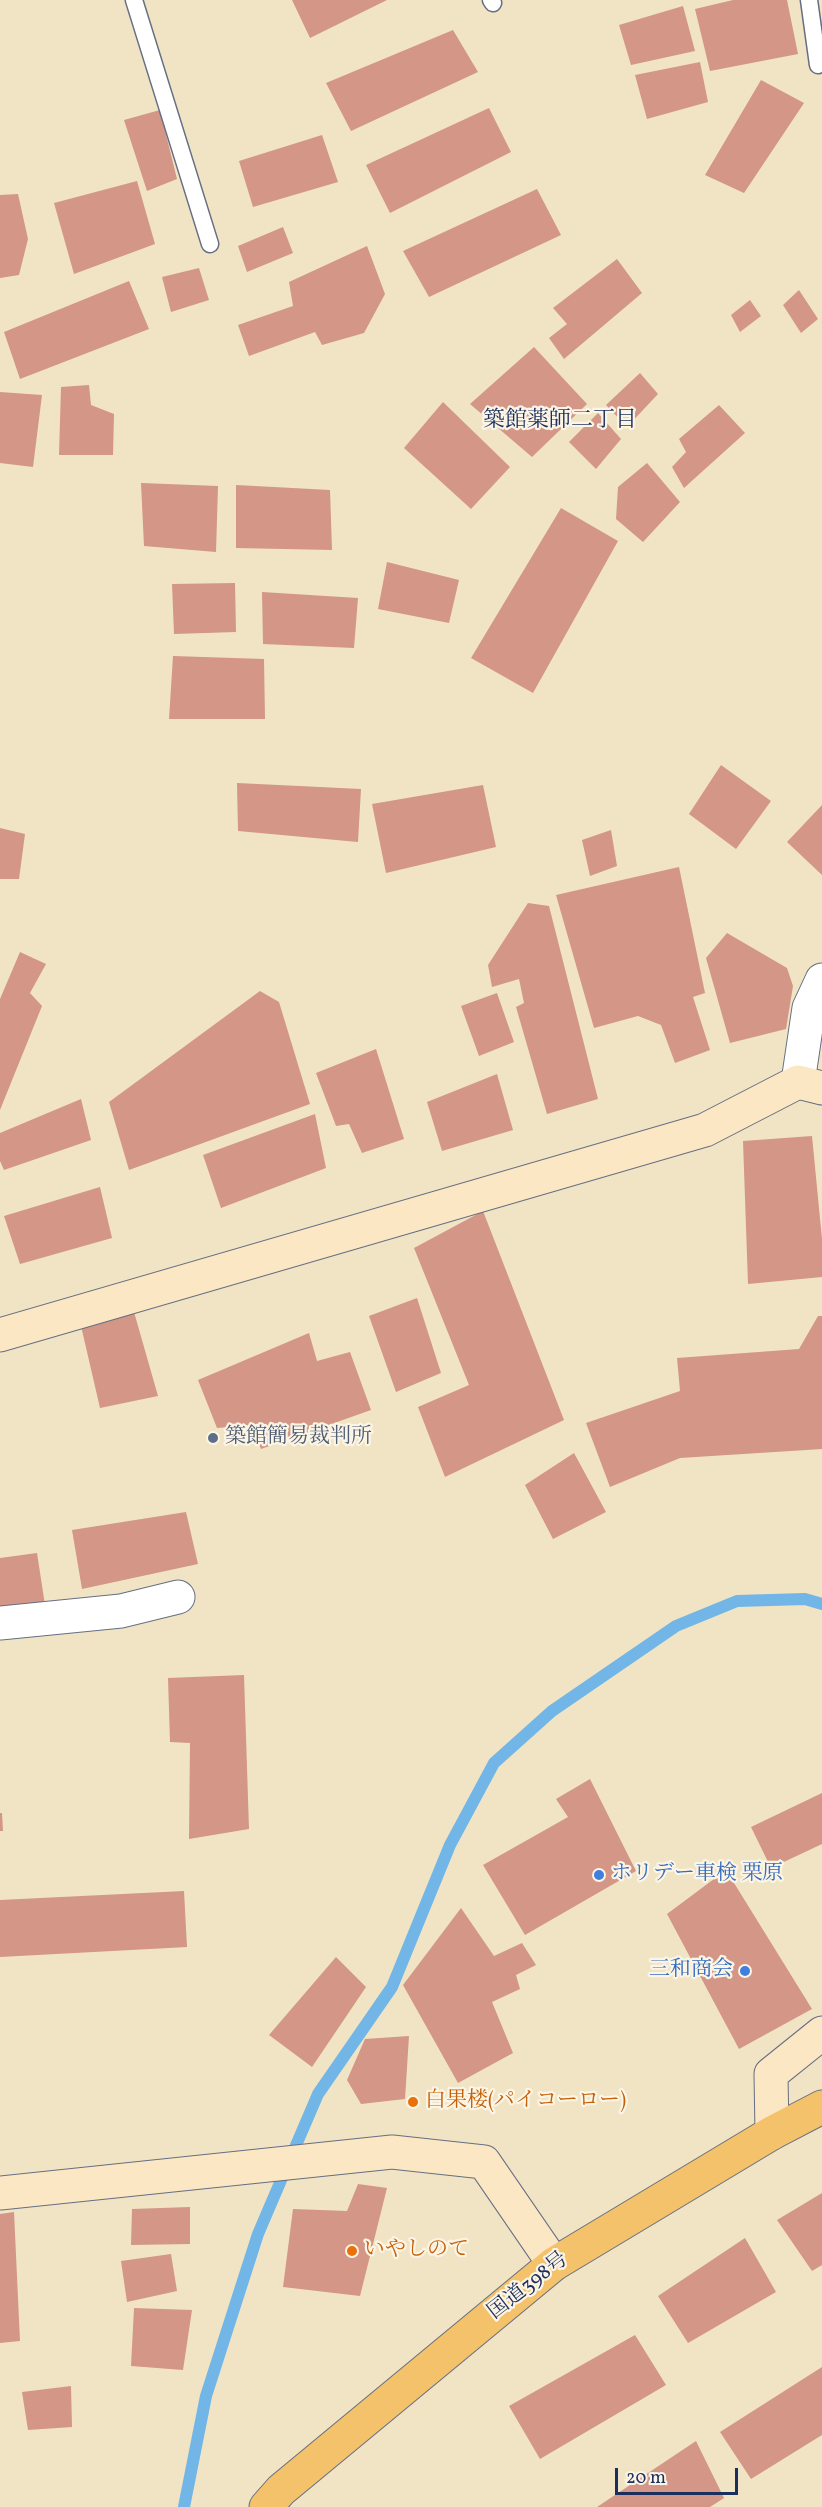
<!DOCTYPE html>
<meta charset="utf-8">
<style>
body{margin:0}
#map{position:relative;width:822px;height:2507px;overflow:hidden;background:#f0e4c5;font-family:Vollkorn,serif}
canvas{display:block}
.scale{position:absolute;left:615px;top:2468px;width:123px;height:27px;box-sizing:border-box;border:3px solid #1b2f5e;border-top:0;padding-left:8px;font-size:18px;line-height:21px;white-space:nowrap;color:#1b2f5e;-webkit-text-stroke:4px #fcf5e5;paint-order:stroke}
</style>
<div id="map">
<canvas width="822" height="2507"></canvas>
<div class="scale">20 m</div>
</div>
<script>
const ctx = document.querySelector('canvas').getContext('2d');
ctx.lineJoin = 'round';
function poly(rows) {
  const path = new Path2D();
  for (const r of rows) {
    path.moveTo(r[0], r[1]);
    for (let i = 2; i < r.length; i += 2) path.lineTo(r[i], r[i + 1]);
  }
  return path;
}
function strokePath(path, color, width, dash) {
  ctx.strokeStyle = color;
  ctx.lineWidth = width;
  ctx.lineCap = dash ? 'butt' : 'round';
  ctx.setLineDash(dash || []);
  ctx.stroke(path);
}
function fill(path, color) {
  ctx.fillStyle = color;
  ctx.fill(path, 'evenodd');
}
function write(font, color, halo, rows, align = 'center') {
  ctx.font = font + ' Vollkorn,"Noto Serif JP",serif';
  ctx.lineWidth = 4.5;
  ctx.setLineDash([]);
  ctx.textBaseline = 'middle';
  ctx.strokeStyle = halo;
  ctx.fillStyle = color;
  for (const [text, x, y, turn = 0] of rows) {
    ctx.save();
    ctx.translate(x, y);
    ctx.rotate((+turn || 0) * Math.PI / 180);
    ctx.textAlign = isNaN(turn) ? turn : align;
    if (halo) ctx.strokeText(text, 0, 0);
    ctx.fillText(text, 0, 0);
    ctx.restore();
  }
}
strokePath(poly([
 [184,2507,206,2396,258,2234,318,2094,392,1987,450,1845,494,1763,552,1711,676,1626,737,1601,805,1599,822,1604]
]), '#71b6e7', 12);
fill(poly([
 [292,0,387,0,310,38],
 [733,0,787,0,798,54,710,71,695,9],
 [683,6,695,51,631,65,619,25],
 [453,30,478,72,351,131,326,83],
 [700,62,708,102,647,119,635,75],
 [761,80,804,103,744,193,705,175],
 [489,108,511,152,390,213,366,165],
 [160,110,177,179,147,191,124,120],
 [322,135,338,182,253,207,239,161],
 [137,181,155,244,74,274,54,203],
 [537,189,561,235,429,297,403,251],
 [18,194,28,239,19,275,0,278,0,195],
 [283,227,293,253,247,272,238,246],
 [367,246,385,294,364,333,322,345,315,332,249,356,238,325,293,306,289,282],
 [617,259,642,293,564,359,549,338,567,324,553,308],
 [199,268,209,300,171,312,162,277],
 [129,281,149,329,20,379,4,332],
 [799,290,818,319,801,333,783,305],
 [750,300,761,316,740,332,731,315],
 [534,347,587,404,532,457,470,404],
 [640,373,658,394,627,427,606,405],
 [89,385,91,405,114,414,113,455,59,455,61,387],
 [0,392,42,395,33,467,0,463],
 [443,402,510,467,471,509,404,448],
 [719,405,745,433,684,488,672,467,686,452,679,439],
 [598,413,621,439,596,469,569,442],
 [647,463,680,502,643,542,616,519,618,487],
 [141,483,218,486,216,552,144,546],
 [236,485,330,490,332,550,236,548],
 [561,508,618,541,533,693,471,658],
 [387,562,459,580,449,623,378,609],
 [235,583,236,632,174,634,172,584],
 [262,592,358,598,354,648,263,644],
 [173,656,264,659,265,719,169,719],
 [721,765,771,801,736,849,689,814],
 [237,783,361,789,358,842,238,831],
 [483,785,496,847,386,873,372,804],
 [822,805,822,875,787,842],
 [0,828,25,834,19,879,0,879],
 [611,830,617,866,590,876,582,840],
 [679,867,705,993,693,997,710,1050,675,1063,661,1025,638,1016,594,1028,556,895],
 [528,903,549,906,598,1099,547,1114,516,1007,524,1003,519,979,492,987,488,965],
 [727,933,787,968,793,986,786,1029,730,1043,706,958],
 [20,952,46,964,30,993,42,1006,0,1110,0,999],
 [260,991,279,1002,310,1104,129,1170,109,1102],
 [497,993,514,1042,479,1056,461,1006],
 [376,1049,404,1139,362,1153,349,1124,336,1126,316,1073],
 [497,1074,513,1130,442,1151,427,1102],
 [81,1099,91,1140,4,1170,0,1161,0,1133],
 [315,1114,326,1168,221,1208,203,1155],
 [812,1136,822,1239,822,1277,748,1284,743,1141],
 [100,1187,112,1238,20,1264,4,1216],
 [483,1211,564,1420,445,1477,418,1407,469,1385,414,1248],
 [417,1298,441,1373,396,1392,369,1316],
 [134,1312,158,1396,100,1408,81,1326],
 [818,1316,822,1316,822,1449,680,1458,610,1487,586,1423,680,1391,677,1358,799,1349],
 [309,1333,317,1361,350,1352,371,1410,261,1449,252,1425,217,1428,198,1380],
 [574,1453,606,1512,553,1539,525,1485],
 [186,1512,198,1564,82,1589,72,1530],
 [37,1553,45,1605,0,1612,0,1558],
 [244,1675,249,1829,189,1839,190,1743,170,1742,168,1678],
 [590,1779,636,1871,525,1935,483,1865,568,1817,556,1799],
 [822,1793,822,1844,771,1868,751,1827],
 [0,1813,2,1813,3,1831,0,1831],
 [726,1870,812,2009,739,2049,667,1914],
 [184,1891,187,1947,0,1957,0,1900],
 [461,1908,494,1956,522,1943,536,1965,516,1975,520,1989,492,2002,513,2053,458,2083,403,1985],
 [336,1957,366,1987,312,2067,269,2035],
 [409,2036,405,2099,361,2104,347,2080,365,2039],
 [358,2184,387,2188,360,2296,283,2287,293,2209,347,2211],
 [822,2193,822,2265,812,2271,777,2220],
 [190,2207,190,2244,131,2245,132,2209],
 [14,2212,20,2341,0,2343,0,2214],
 [745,2238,776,2292,688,2343,658,2296],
 [171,2254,177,2291,127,2302,121,2261],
 [134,2308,192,2310,183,2370,131,2366],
 [635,2335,666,2385,540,2459,509,2406],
 [822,2367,822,2435,751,2479,720,2432],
 [71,2386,72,2427,28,2430,22,2392],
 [696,2441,724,2498,710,2507,597,2507]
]), '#d39687');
const lane = poly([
 [134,0,210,244],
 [491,0,493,3],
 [809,0,818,65]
]);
const street = poly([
 [798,1082,809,1008,822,980],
 [0,1623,121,1611,178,1597]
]);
const secondary = poly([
 [0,1335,705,1130,798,1082,822,1088],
 [772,2133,771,2074,822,2033],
 [0,2193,392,2152,484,2162,554,2264]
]);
const highway = poly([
 [266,2507,281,2490,554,2264,772,2133,822,2107]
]);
strokePath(lane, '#666e82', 19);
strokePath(street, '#666e82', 35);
strokePath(secondary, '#666e82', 35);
strokePath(highway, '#666e82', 35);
strokePath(lane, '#fff', 16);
strokePath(street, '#fff', 33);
strokePath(secondary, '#fbe7c3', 33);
strokePath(highway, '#f4c26a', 33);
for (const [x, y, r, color] of [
 [213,1438,6,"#5c6f8a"],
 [599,1875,6,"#3f7fe0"],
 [745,1971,6,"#3f7fe0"],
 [413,2102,6,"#e8710a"],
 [352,2251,6,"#e8710a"]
]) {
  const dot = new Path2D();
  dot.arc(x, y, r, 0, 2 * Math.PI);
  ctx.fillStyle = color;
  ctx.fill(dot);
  strokePath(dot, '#fcf5e5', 2);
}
write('21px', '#4e5e75', '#fcf5e5', [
 ["築館簡易裁判所",225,1438]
], 'left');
write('21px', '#366cbe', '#fcf5e5', [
 ["ホリデー車検 栗原",611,1875],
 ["三和商会",733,1971,"right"]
], 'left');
write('21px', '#c56008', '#fcf5e5', [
 ["白果楼(パイコーロー)",425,2102],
 ["いやしのて",364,2251]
], 'left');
write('21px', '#1b2f5e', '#fcf5e5', [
 ["国道398号",529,2287,-38]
]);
write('22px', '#1b2f5e', '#fcf5e5', [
 ["築館薬師二丁目",560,422]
]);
</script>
